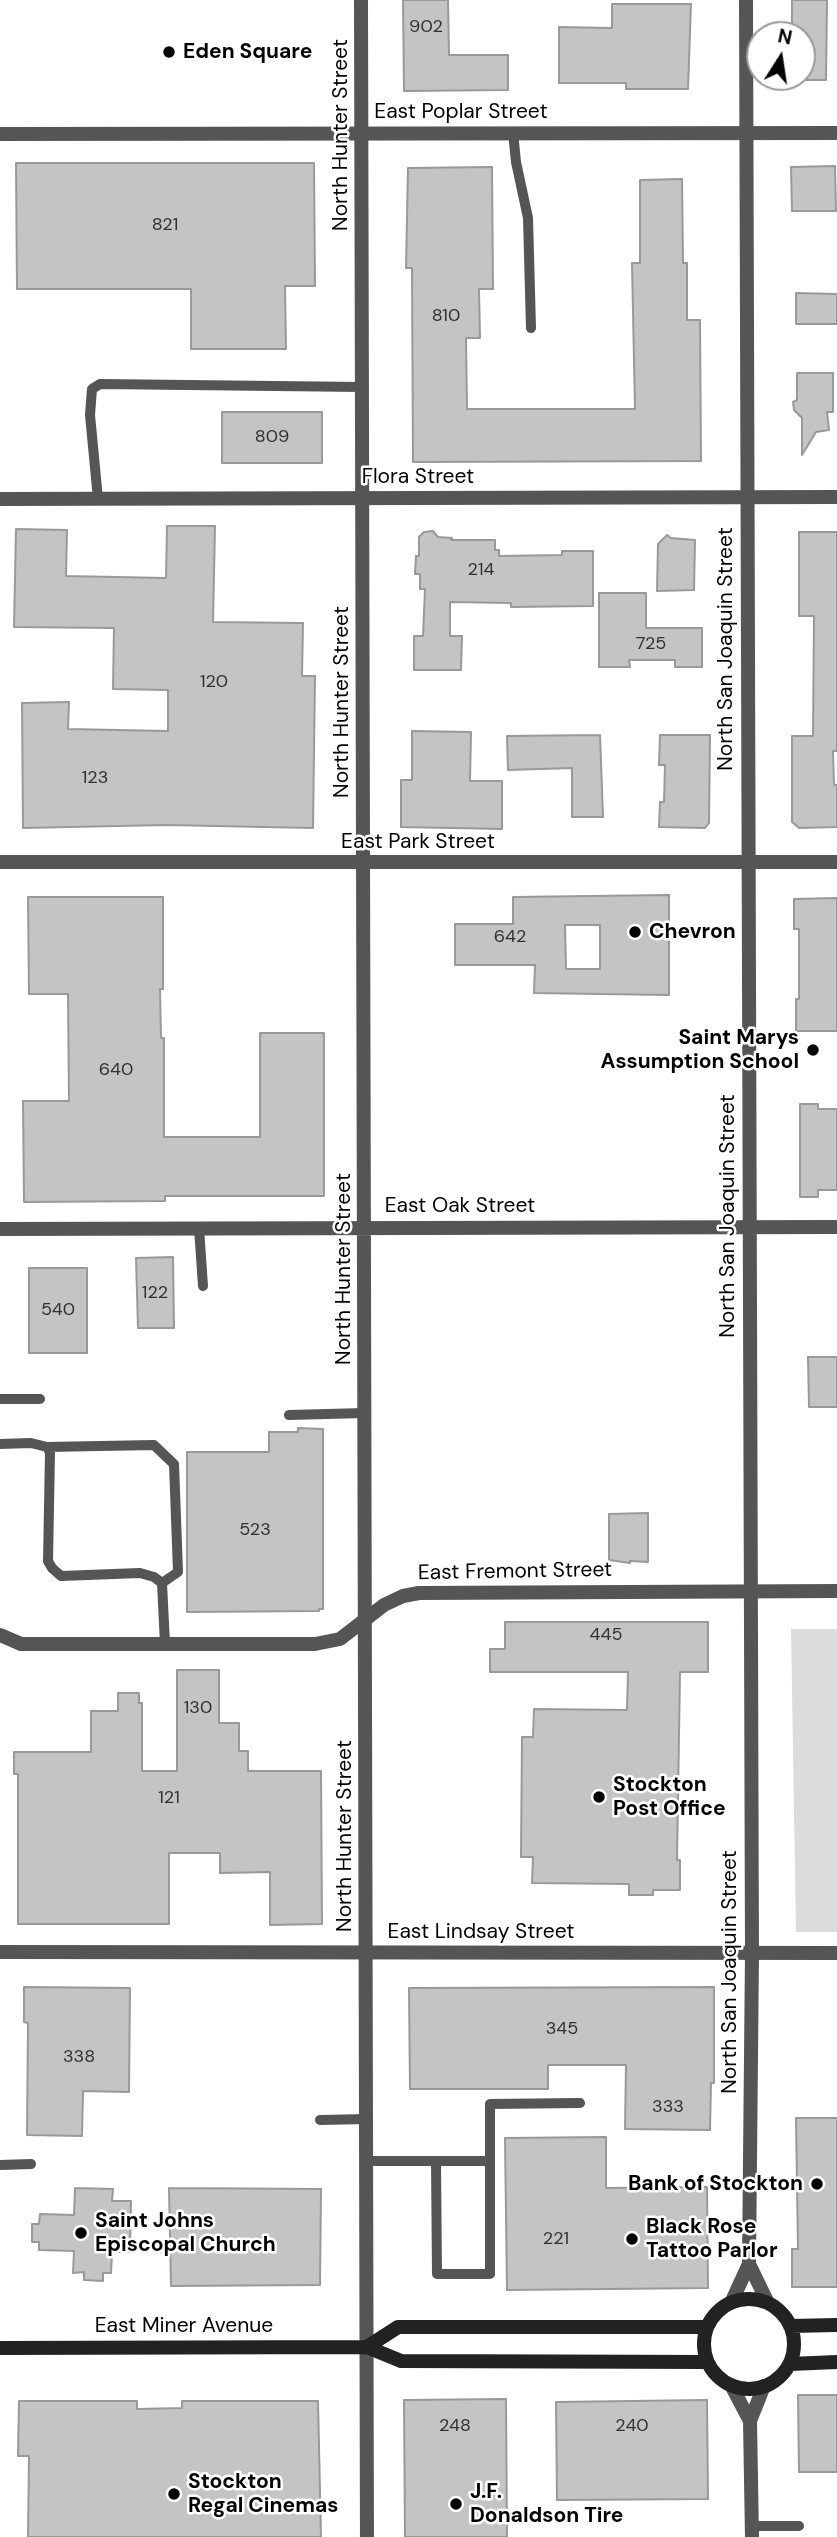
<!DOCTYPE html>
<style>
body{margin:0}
#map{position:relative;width:837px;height:2537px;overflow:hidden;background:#fff;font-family:"DM Sans",sans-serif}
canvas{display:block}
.north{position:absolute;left:746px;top:21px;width:70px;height:70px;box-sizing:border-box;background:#fff;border:2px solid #999;border-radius:50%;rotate:12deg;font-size:19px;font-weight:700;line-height:28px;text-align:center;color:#000}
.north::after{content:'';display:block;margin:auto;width:24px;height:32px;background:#000;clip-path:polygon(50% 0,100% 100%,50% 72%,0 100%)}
</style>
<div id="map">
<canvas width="837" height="2537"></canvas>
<div class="north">N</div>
</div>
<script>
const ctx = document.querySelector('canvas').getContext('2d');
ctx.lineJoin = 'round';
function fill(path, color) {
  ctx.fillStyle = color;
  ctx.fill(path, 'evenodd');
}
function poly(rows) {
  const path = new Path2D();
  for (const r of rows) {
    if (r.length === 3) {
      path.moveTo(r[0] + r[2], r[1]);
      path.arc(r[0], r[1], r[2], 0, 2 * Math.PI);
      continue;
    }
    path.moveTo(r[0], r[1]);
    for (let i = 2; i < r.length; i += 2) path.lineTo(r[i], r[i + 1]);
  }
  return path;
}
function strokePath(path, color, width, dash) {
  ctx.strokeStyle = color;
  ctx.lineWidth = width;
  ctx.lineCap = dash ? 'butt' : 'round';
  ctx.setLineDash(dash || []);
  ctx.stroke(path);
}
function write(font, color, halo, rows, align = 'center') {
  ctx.font = font + ' "DM Sans",sans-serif';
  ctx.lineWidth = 5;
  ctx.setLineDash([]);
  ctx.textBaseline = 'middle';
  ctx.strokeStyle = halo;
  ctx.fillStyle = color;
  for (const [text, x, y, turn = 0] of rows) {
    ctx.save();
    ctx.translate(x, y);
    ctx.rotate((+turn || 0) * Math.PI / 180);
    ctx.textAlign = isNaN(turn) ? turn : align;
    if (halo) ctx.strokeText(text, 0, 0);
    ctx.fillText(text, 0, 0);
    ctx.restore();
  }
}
fill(poly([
 [791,1629,837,1629,837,1932,796,1932]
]), '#dcdcdc');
const building = poly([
 [403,0,448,0,449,55,508,55,508,90,404,91,403,0],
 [792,0,827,0,826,80,802,80,802,35,792,35,792,0],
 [612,4,691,4,688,89,626,89,626,83,559,83,559,27,612,28,612,4],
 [16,163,314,163,315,286,285,286,286,349,191,349,191,289,17,289,16,163],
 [835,166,836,211,792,211,791,167,835,166],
 [492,167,493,289,479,289,480,338,466,338,467,409,635,409,632,263,640,263,640,180,682,179,683,263,687,263,687,320,700,320,701,461,413,462,412,268,406,268,408,168,492,167],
 [796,293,837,294,837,324,796,324,796,293],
 [797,373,833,373,833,412,827,412,829,430,816,432,802,455,802,418,794,410,793,402,797,400,797,373],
 [222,412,322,412,322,463,222,463,222,412],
 [167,526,215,526,213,622,303,623,302,676,315,676,313,828,166,825,23,828,22,703,69,702,68,729,168,731,168,690,113,689,114,628,14,627,16,529,67,530,66,576,166,578,167,526],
 [433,531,438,537,452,538,451,540,495,540,495,550,499,550,499,556,562,555,562,551,593,551,593,606,511,607,511,603,450,602,450,636,462,636,461,670,414,670,414,636,423,636,425,589,420,589,420,574,415,574,416,556,419,556,419,537,424,532,433,531],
 [799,532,837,532,837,751,833,751,834,785,837,785,837,827,799,828,792,822,792,736,813,736,814,616,799,616,799,532],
 [667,535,671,538,695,540,694,590,657,591,658,544,667,535],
 [599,593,646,593,646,628,702,628,702,667,675,667,675,660,629,660,630,667,599,667,599,593],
 [412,731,471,732,470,781,502,781,502,829,401,827,401,780,412,780,412,731],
 [600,735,603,817,572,817,572,768,508,770,507,736,600,735],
 [660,735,710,735,709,823,705,828,659,827,660,802,664,802,665,765,659,765,660,735],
 [669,895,669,995,534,993,535,965,455,965,455,924,513,924,513,897,669,895],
 [565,925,600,925,600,969,566,969,565,925],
 [28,897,163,897,163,989,160,989,161,1038,164,1038,164,1137,260,1137,260,1033,324,1033,324,1196,165,1196,165,1201,24,1202,23,1101,69,1101,68,994,29,994,28,897],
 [837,898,837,1031,796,1031,796,999,799,999,799,929,794,929,794,899,837,898],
 [800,1104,818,1104,818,1109,837,1109,837,1190,818,1190,818,1197,800,1197,800,1104],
 [173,1257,174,1328,138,1328,136,1258,173,1257],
 [29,1268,87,1268,87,1353,29,1353,29,1268],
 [808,1357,837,1357,837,1407,809,1407,808,1357],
 [298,1428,323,1429,323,1609,319,1609,319,1611,187,1612,187,1452,269,1452,269,1432,298,1432,298,1428],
 [648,1513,648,1562,630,1561,630,1563,609,1560,609,1514,648,1513],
 [505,1622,708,1622,708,1672,680,1672,677,1860,680,1860,680,1890,653,1890,653,1895,629,1895,629,1884,532,1883,533,1857,521,1857,522,1737,533,1737,534,1709,627,1710,628,1672,490,1672,490,1649,505,1649,505,1622],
 [177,1670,219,1670,219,1723,239,1723,239,1751,248,1751,248,1771,321,1771,322,1924,270,1925,270,1872,220,1873,220,1853,169,1853,169,1924,18,1924,18,1774,14,1774,14,1752,91,1752,91,1711,118,1711,118,1693,139,1693,139,1703,142,1703,142,1771,177,1771,177,1670],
 [24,1987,130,1988,129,2092,83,2091,82,2136,27,2135,28,2023,24,2022,24,1987],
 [714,1987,714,2083,711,2083,710,2130,625,2129,626,2065,548,2065,548,2089,410,2089,409,1988,714,1987],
 [796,2118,837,2118,837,2287,792,2287,792,2249,798,2249,796,2118],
 [606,2137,606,2188,707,2187,708,2288,507,2290,505,2138,606,2137],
 [75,2188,113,2189,112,2201,131,2201,130,2252,112,2252,111,2273,103,2273,103,2281,84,2280,84,2272,73,2273,74,2251,39,2250,39,2242,32,2242,32,2224,39,2224,40,2214,74,2215,75,2188],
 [169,2188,321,2189,320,2285,171,2286,169,2188],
 [798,2395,837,2395,837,2472,799,2472,798,2395],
 [506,2399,507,2537,405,2537,404,2400,506,2399],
 [707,2400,708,2499,557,2500,556,2402,707,2400],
 [19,2401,137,2401,137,2409,182,2408,182,2401,318,2401,321,2537,28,2537,29,2456,18,2456,19,2401]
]);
fill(building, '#c4c4c4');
strokePath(building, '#999', 2);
strokePath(poly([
 [513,132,516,162,528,218,531,328],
 [98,499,90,415,92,389,100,384,362,387],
 [199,1228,203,1286],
 [0,1399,40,1399],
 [289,1415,365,1413],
 [0,1444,31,1443,47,1447,50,1452,48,1561,52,1568,61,1576,140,1573,154,1577,162,1583,165,1644],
 [47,1447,154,1445,174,1464,178,1572,162,1583],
 [320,2120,367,2119],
 [367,2161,436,2161,437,2274,490,2274,490,2104,580,2103],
 [436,2161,490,2161],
 [0,2165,31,2164],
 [752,2526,799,2526]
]), '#555', 10);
strokePath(poly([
 [0,134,837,133],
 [0,499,837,497],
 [0,1635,21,1644,315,1644,340,1639,384,1605,403,1596,419,1593,837,1591],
 [0,1952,837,1953]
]), '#555', 14);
strokePath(poly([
 [361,0,367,2537],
 [0,862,837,862],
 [0,1229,837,1227],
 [749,2264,768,2303],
 [731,2303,749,2264,752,1953,746,0],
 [731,2385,750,2421],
 [752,2537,750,2421,764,2386]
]), '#555', 14);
strokePath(poly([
 [749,2344,45],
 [790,2326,837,2325],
 [367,2347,398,2327,707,2327],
 [0,2348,367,2347,401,2361,707,2362],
 [790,2364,837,2362]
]), '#222', 14);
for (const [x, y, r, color] of [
 [169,52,7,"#000"],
 [635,932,7,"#000"],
 [813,1050,7,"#000"],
 [599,1797,7,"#000"],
 [817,2184,7,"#000"],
 [81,2233,7,"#000"],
 [632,2239,7,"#000"],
 [174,2494,7,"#000"],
 [456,2504,7,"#000"]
]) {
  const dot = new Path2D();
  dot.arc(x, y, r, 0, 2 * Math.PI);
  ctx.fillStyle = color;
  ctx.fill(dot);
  strokePath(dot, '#fff', 2.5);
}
write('18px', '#313131', null, [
 ["902",426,27],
 ["821",165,225],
 ["810",446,316],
 ["809",272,437],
 ["214",481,570],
 ["725",651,644],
 ["120",214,682],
 ["123",95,778],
 ["642",510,937],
 ["640",116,1070],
 ["122",155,1293],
 ["540",58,1310],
 ["523",255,1530],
 ["445",606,1635],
 ["130",198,1708],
 ["121",169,1798],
 ["345",562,2029],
 ["338",79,2057],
 ["333",668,2107],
 ["221",556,2239],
 ["248",455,2426],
 ["240",632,2426]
]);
write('bold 21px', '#000', '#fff', [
 ["Eden Square",183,52],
 ["Chevron",649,932],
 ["Saint Marys",799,1038,"right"],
 ["Assumption School",799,1062,"right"],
 ["Stockton",613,1785],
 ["Post Office",613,1809],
 ["Bank of Stockton",803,2184,"right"],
 ["Saint Johns",95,2221],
 ["Episcopal Church",95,2245],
 ["Black Rose",646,2227],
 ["Tattoo Parlor",646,2251],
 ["Stockton",188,2482],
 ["Regal Cinemas",188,2506],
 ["J.F.",470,2492],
 ["Donaldson Tire",470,2516]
], 'left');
write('21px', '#000', '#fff', [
 ["East Poplar Street",461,112],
 ["North Hunter Street",341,135,-90],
 ["Flora Street",418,477],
 ["North San Joaquin Street",726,649,-90],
 ["North Hunter Street",342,702,-90],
 ["East Park Street",418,842],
 ["East Oak Street",460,1206],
 ["North San Joaquin Street",728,1216,-90],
 ["North Hunter Street",344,1269,-90],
 ["East Fremont Street",515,1572,-1],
 ["North Hunter Street",345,1836,-90],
 ["East Lindsay Street",481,1932],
 ["North San Joaquin Street",730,1972,-90],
 ["East Miner Avenue",184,2326]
]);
</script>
